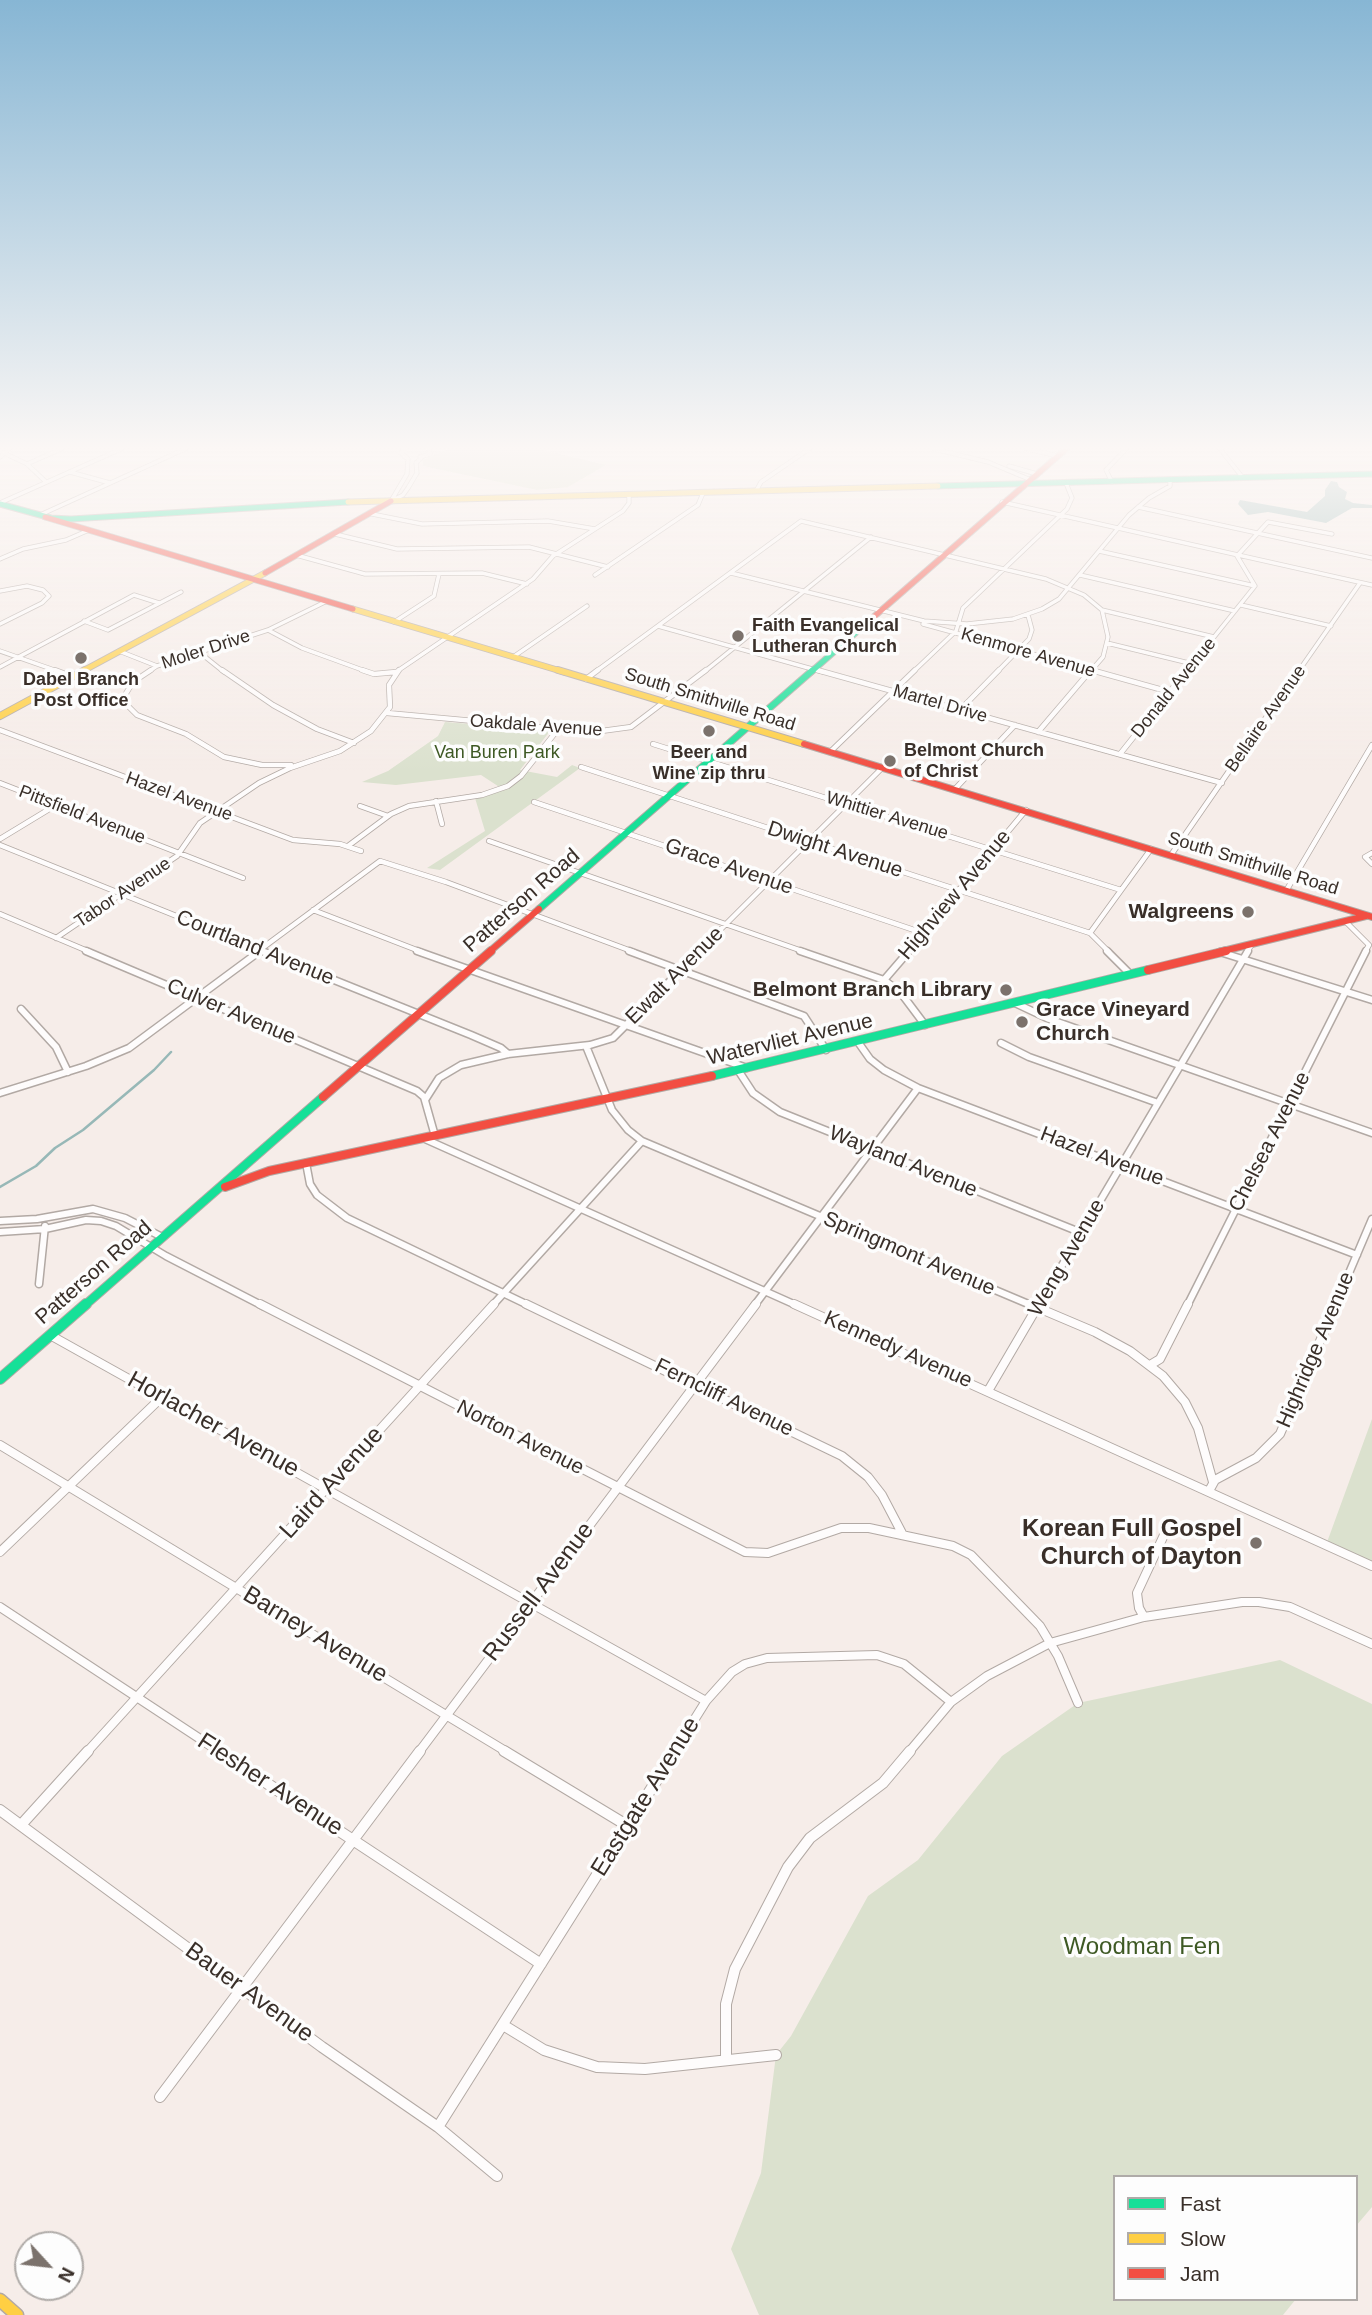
<!DOCTYPE html>
<style>
body{margin:0}
#map{position:relative;width:1372px;height:2315px;overflow:hidden;background:#f6ede9;font-family:Helvetica,sans-serif}
canvas{display:block}
.legend{position:absolute;left:1113px;top:2175px;width:245px;height:126px;box-sizing:border-box;background:#fdfdfd;border:2px solid #afaba8;margin:0;padding:9px 12px;list-style:none;font-size:21px;color:#392f29}
.legend li{display:flex;align-items:center;gap:14px;height:35px}
.legend b{width:35px;border:2px solid #afaba8}
.north{position:absolute;left:14px;top:2231px;width:70px;height:70px;box-sizing:border-box;background:#fdfdfd;border:2px solid #afaba8;border-radius:50%;rotate:117deg;font-size:19px;font-weight:700;line-height:28px;text-align:center;color:#392f29}
.north::after{content:'';display:block;margin:auto;width:24px;height:32px;background:#7b726c;clip-path:polygon(50% 0,100% 100%,50% 72%,0 100%)}
</style>
<div id="map">
<canvas width="1372" height="2315"></canvas>
<ul class="legend">
<li><b style="height:9px;background:#16e098"></b>Fast</li>
<li><b style="height:9px;background:#ffcf43"></b>Slow</li>
<li><b style="height:9px;background:#f24e42"></b>Jam</li>
</ul>
<div class="north">N</div>
</div>
<script>
const ctx = document.querySelector('canvas').getContext('2d');
ctx.lineJoin = 'round';
function fill(path, color) {
  ctx.fillStyle = color;
  ctx.fill(path, 'evenodd');
}
function poly(rows) {
  const path = new Path2D();
  for (const r of rows) {
    path.moveTo(r[0], r[1]);
    for (let i = 2; i < r.length; i += 2) path.lineTo(r[i], r[i + 1]);
  }
  return path;
}
function strokePath(path, color, width, dash) {
  ctx.strokeStyle = color;
  ctx.lineWidth = width;
  ctx.lineCap = dash ? 'butt' : 'round';
  ctx.setLineDash(dash || []);
  ctx.stroke(path);
}
function write(font, color, halo, rows, align = 'center') {
  ctx.font = font + ' Helvetica,sans-serif';
  ctx.lineWidth = 7;
  ctx.setLineDash([]);
  ctx.textBaseline = 'middle';
  ctx.strokeStyle = halo;
  ctx.fillStyle = color;
  for (const [text, x, y, turn = 0] of rows) {
    ctx.save();
    ctx.translate(x, y);
    ctx.rotate((+turn || 0) * Math.PI / 180);
    ctx.textAlign = isNaN(turn) ? turn : align;
    if (halo) ctx.strokeText(text, 0, 0);
    ctx.fillText(text, 0, 0);
    ctx.restore();
  }
}
fill(poly([
 [448,449,538,449,606,465,568,487,537,490,423,466,423,460],
 [445,722,549,730,550,731,520,770,557,777,572,765,580,768,440,870,427,868,485,831,475,798,504,790,481,775,396,785,362,782,388,771,438,736],
 [1372,1419,1372,1566,1326,1545],
 [1280,1660,1372,1704,1372,2207,1356,2226,1356,2177,1115,2177,1115,2299,1296,2299,1283,2315,759,2315,731,2249,761,2173,776,2055,791,2036,868,1896,918,1860,1002,1756,1078,1703]
]), '#dbe1ce');
fill(poly([
 [1331,481,1337,482,1339,487,1347,492,1345,499,1353,503,1372,505,1372,508,1352,508,1326,523,1268,512,1248,515,1238,504,1240,500,1307,512,1325,496,1325,490]
]), '#97b8b7');
strokePath(poly([
 [0,1187,36,1166,55,1148,83,1130,154,1070,171,1052]
]), '#97b8b7', 2.5);
const streetFar4 = poly([
 [404,449,401,453,406,457],
 [934,449,988,462,1031,480],
 [1027,449,1058,456],
 [1220,449,1243,478],
 [0,451,27,464,46,482],
 [0,457,9,449],
 [420,457,430,454,429,449],
 [27,464,61,449],
 [1009,466,1037,474],
 [70,472,110,483],
 [1112,482,1106,470,1126,449],
 [756,491,761,482,809,449],
 [391,501,403,495,408,488,417,473,416,463,422,457],
 [391,501,407,474,408,459,404,456],
 [1002,502,1372,585],
 [0,503,121,449],
 [1138,507,1372,558],
 [372,514,422,524,548,521,595,529],
 [40,515,185,449],
 [335,534,397,549,529,547,608,567],
 [1099,551,1255,586],
 [296,555,365,574,482,573,527,584],
 [0,559,23,549,66,540,89,530],
 [731,573,924,621,967,624,1013,619,1042,609,1059,599,1129,515,1149,498,1170,486,1170,480],
 [595,575,698,505,703,493],
 [1080,575,1235,611],
 [0,591,27,586,43,590,49,596,42,603,0,624],
 [1241,605,1331,626],
 [84,621,108,630,181,592],
 [394,622,434,596,439,574],
 [923,624,1098,672],
 [658,626,823,672],
 [268,630,302,648,368,672],
 [1107,643,1193,664],
 [0,651,60,672],
 [119,651,157,666],
 [199,652,224,672],
 [513,657,587,606],
 [0,667,134,595,159,603],
 [148,672,157,666,268,630,327,601],
 [396,672,533,579,553,556,623,511,629,503,629,494],
 [595,672,801,521,1046,579,1084,595,1102,610,1214,637],
 [704,672,871,537],
 [913,672,956,631,963,608,1067,509,1072,498,1066,483],
 [997,672,1029,639,1032,630,1028,615],
 [1090,672,1103,657,1108,637,1102,610],
 [1186,672,1255,586,1237,556,1268,522,1332,534],
 [1298,672,1360,583]
]);
const streetFar3 = poly([
 [55,670,71,676],
 [151,670,133,682,125,695,127,705,137,715,186,734,224,757,262,765,291,765],
 [222,670,273,705,317,729,354,743],
 [362,670,374,674,396,672],
 [817,670,1222,783],
 [1091,670,1170,692],
 [586,679,598,670],
 [960,710,999,670],
 [387,713,594,732,631,727,706,670],
 [0,730,293,840,340,844,361,851],
 [1038,732,1091,670],
 [653,744,1121,890],
 [830,752,915,670],
 [1120,754,1187,670],
 [581,767,1090,933],
 [0,783,243,878],
 [955,789,1015,725],
 [436,801,442,824],
 [534,802,923,933],
 [360,806,388,816],
 [0,839,56,805],
 [489,841,805,952],
 [0,845,266,952],
 [348,846,391,814,409,806,482,795,508,786,521,776,559,728],
 [1372,853,1365,857,1372,864],
 [1171,855,1299,670],
 [1286,891,1372,745],
 [313,910,422,952],
 [0,914,90,952],
 [1345,921,1369,945,1365,952],
 [56,938,177,856,200,823,259,783,290,768,340,751,371,731,390,707,389,685,399,670],
 [257,952,380,861,446,882,634,952],
 [698,952,882,768],
 [907,952,1026,810],
 [1109,952,1090,933,1151,849],
 [1247,952,1252,944]
]);
const streetFar2 = poly([
 [86,951,417,1091,424,1097,435,1136],
 [262,951,471,1035,501,1048,508,1054],
 [417,951,747,1068],
 [629,951,804,1016,826,1050],
 [800,951,884,980,901,993,925,1025],
 [1107,951,1130,974],
 [1220,952,1372,1000],
 [884,980,909,951],
 [1015,1003,1049,1019,1372,1133],
 [21,1009,56,1047,68,1072],
 [858,1042,870,1059,884,1070,918,1088,1357,1255],
 [1001,1043,1029,1057,1158,1103],
 [586,1046,612,1110,628,1130,642,1141,1033,1306],
 [738,1070,753,1093,780,1112,1082,1233],
 [0,1093,86,1066,129,1048,260,951],
 [425,1100,439,1078,461,1065,508,1054,590,1045,613,1038,700,951],
 [425,1139,798,1306],
 [306,1163,310,1184,317,1195,347,1218,530,1306],
 [0,1221,37,1219,93,1209,125,1218,162,1237],
 [0,1232,45,1229,86,1220,101,1221,116,1226,166,1256,263,1306],
 [39,1284,45,1226],
 [492,1306,642,1141],
 [754,1306,918,1088],
 [1038,1306,1248,951],
 [1187,1306,1366,951],
 [1335,1306,1372,1219]
]);
const streetFar1 = poly([
 [260,1304,745,1552,768,1553,841,1528,869,1528,953,1546,971,1555,1040,1626,1058,1656,1078,1703],
 [526,1304,842,1456,868,1477,882,1495,903,1535],
 [794,1304,1372,1566],
 [1029,1304,1095,1332,1130,1351,1163,1376,1185,1402,1198,1428,1213,1482],
 [50,1335,706,1701],
 [1150,1365,1160,1359,1188,1304],
 [988,1391,1039,1304],
 [0,1445,507,1752],
 [1209,1491,1215,1480,1256,1458,1280,1434,1336,1304],
 [0,1552,162,1397],
 [0,1607,220,1752],
 [1144,1617,1139,1608,1137,1593,1164,1535],
 [87,1752,494,1304],
 [419,1752,756,1304],
 [674,1752,706,1701,732,1672,745,1664,767,1658,877,1655,904,1664,951,1702],
 [909,1752,951,1702,987,1676,1050,1643,1144,1617,1242,1602,1259,1602,1290,1607,1372,1644]
]);
const street = poly([
 [218,1751,541,1964],
 [504,1751,628,1826],
 [0,1810,322,2047,438,2127,497,2176],
 [21,1825,88,1751],
 [503,2025,544,2050,597,2067,645,2069,776,2055],
 [726,2058,726,2004,735,1969,788,1867,810,1838,883,1783,910,1751],
 [160,2097,420,1751],
 [438,2127,675,1751]
]);
const fastFar3 = poly([
 [938,486,1372,474],
 [0,504,51,518,71,519,348,502],
 [811,672,869,621]
]);
const fastFar2 = poly([
 [539,909,813,670]
]);
const fastFar1 = poly([
 [712,1076,1148,970],
 [84,1306,323,1097]
]);
const fast = poly([
 [0,1379,86,1304]
]);
const slowFar2 = poly([
 [348,502,938,486],
 [353,609,564,672],
 [81,672,265,573]
]);
const slowFar1 = poly([
 [558,670,804,744],
 [0,716,85,670]
]);
const slow = poly([
 [0,2300,17,2315]
]);
const jamFar2 = poly([
 [45,517,353,609],
 [265,573,391,501],
 [869,621,1066,449]
]);
const jamFar1 = poly([
 [804,744,1372,917],
 [489,952,539,909],
 [1219,952,1366,916]
]);
const jam = poly([
 [1148,970,1226,951],
 [323,1097,491,951],
 [225,1187,269,1171,712,1076]
]);
strokePath(streetFar4, '#b2a9a4', 5);
strokePath(streetFar3, '#b2a9a4', 6);
strokePath(streetFar2, '#b2a9a4', 9);
strokePath(streetFar1, '#b2a9a4', 10);
strokePath(street, '#b2a9a4', 12);
strokePath(fastFar3, '#b2a9a4', 7);
strokePath(fastFar2, '#b2a9a4', 8);
strokePath(fastFar1, '#b2a9a4', 10);
strokePath(fast, '#b2a9a4', 12);
strokePath(slowFar2, '#b2a9a4', 7);
strokePath(slowFar1, '#b2a9a4', 8);
strokePath(slow, '#b2a9a4', 15);
strokePath(jamFar2, '#b2a9a4', 7);
strokePath(jamFar1, '#b2a9a4', 8);
strokePath(jam, '#b2a9a4', 10);
strokePath(streetFar4, '#fefcfc', 3.5);
strokePath(streetFar3, '#fefcfc', 4.5);
strokePath(streetFar2, '#fefcfc', 6);
strokePath(streetFar1, '#fefcfc', 8);
strokePath(street, '#fefcfc', 10);
strokePath(fastFar3, '#16e098', 5);
strokePath(fastFar2, '#16e098', 6);
strokePath(fastFar1, '#16e098', 8);
strokePath(fast, '#16e098', 10);
strokePath(slowFar2, '#ffcf43', 5);
strokePath(slowFar1, '#ffcf43', 6);
strokePath(slow, '#ffcf43', 12);
strokePath(jamFar2, '#f24e42', 5);
strokePath(jamFar1, '#f24e42', 6);
strokePath(jam, '#f24e42', 8);
const sky = ctx.createLinearGradient(0, 0, 0, 773);
sky.addColorStop(0, '#87b6d4');
sky.addColorStop(0.58, '#fbf7f5');
sky.addColorStop(1, '#fbf7f500');
ctx.fillStyle = sky;
ctx.fillRect(0, 0, 1372, 773);
for (const [x, y, r, color] of [
 [738,636,7,"#7b726c"],
 [81,658,7,"#7b726c"],
 [709,731,7,"#7b726c"],
 [890,761,7,"#7b726c"],
 [1248,912,7,"#7b726c"],
 [1006,990,7,"#7b726c"],
 [1022,1022,7,"#7b726c"],
 [1256,1543,7,"#7b726c"]
]) {
  const dot = new Path2D();
  dot.arc(x, y, r, 0, 2 * Math.PI);
  ctx.fillStyle = color;
  ctx.fill(dot);
  strokePath(dot, '#fdfdfd', 2.5);
}
write('bold 18px', '#392f29', '#fdfdfd', [
 ["Faith Evangelical",752,626],
 ["Lutheran Church",752,647],
 ["Dabel Branch",81,680,"center"],
 ["Post Office",81,701,"center"],
 ["Belmont Church",904,751],
 ["of Christ",904,772],
 ["Beer and",709,753,"center"],
 ["Wine zip thru",709,774,"center"]
], 'left');
write('18px', '#392f29', '#fdfdfd', [
 ["Moler Drive",206,650,-18],
 ["Kenmore Avenue",1028,653,16],
 ["Donald Avenue",1174,688,-51],
 ["South Smithville Road",710,700,17],
 ["Martel Drive",940,704,16],
 ["Bellaire Avenue",1266,719,-55],
 ["Oakdale Avenue",536,726,4],
 ["Hazel Avenue",179,797,20],
 ["Pittsfield Avenue",82,815,21],
 ["Whittier Avenue",887,816,17],
 ["South Smithville Road",1253,864,17],
 ["Tabor Avenue",123,893,-34]
]);
write('18px', '#3e5924', '#fdfdfd', [
 ["Van Buren Park",497,753]
]);
write('21px', '#392f29', '#fdfdfd', [
 ["Dwight Avenue",835,850,18],
 ["Grace Avenue",729,867,19],
 ["Highview Avenue",955,895,-50],
 ["Patterson Road",522,901,-41],
 ["Courtland Avenue",255,948,22],
 ["Ewalt Avenue",675,976,-45],
 ["Culver Avenue",231,1012,23],
 ["Watervliet Avenue",790,1040,-13],
 ["Chelsea Avenue",1270,1142,-63],
 ["Hazel Avenue",1102,1157,21],
 ["Wayland Avenue",903,1162,22],
 ["Springmont Avenue",909,1254,23],
 ["Weng Avenue",1067,1258,-60],
 ["Patterson Road",94,1273,-41],
 ["Kennedy Avenue",898,1350,24],
 ["Highridge Avenue",1316,1350,-67],
 ["Ferncliff Avenue",724,1398,26],
 ["Norton Avenue",520,1438,27]
]);
write('bold 21px', '#392f29', '#fdfdfd', [
 ["Walgreens",1234,912],
 ["Belmont Branch Library",992,990],
 ["Grace Vineyard",1036,1010,"left"],
 ["Church",1036,1034,"left"]
], 'right');
write('24px', '#392f29', '#fdfdfd', [
 ["Horlacher Avenue",213,1425,29],
 ["Laird Avenue",332,1483,-48],
 ["Russell Avenue",539,1592,-53],
 ["Barney Avenue",315,1635,31],
 ["Flesher Avenue",270,1785,33],
 ["Eastgate Avenue",646,1797,-58],
 ["Bauer Avenue",249,1993,36]
]);
write('bold 24px', '#392f29', '#fdfdfd', [
 ["Korean Full Gospel",1242,1529],
 ["Church of Dayton",1242,1557]
], 'right');
write('24px', '#3e5924', '#fdfdfd', [
 ["Woodman Fen",1142,1947]
]);
</script>
